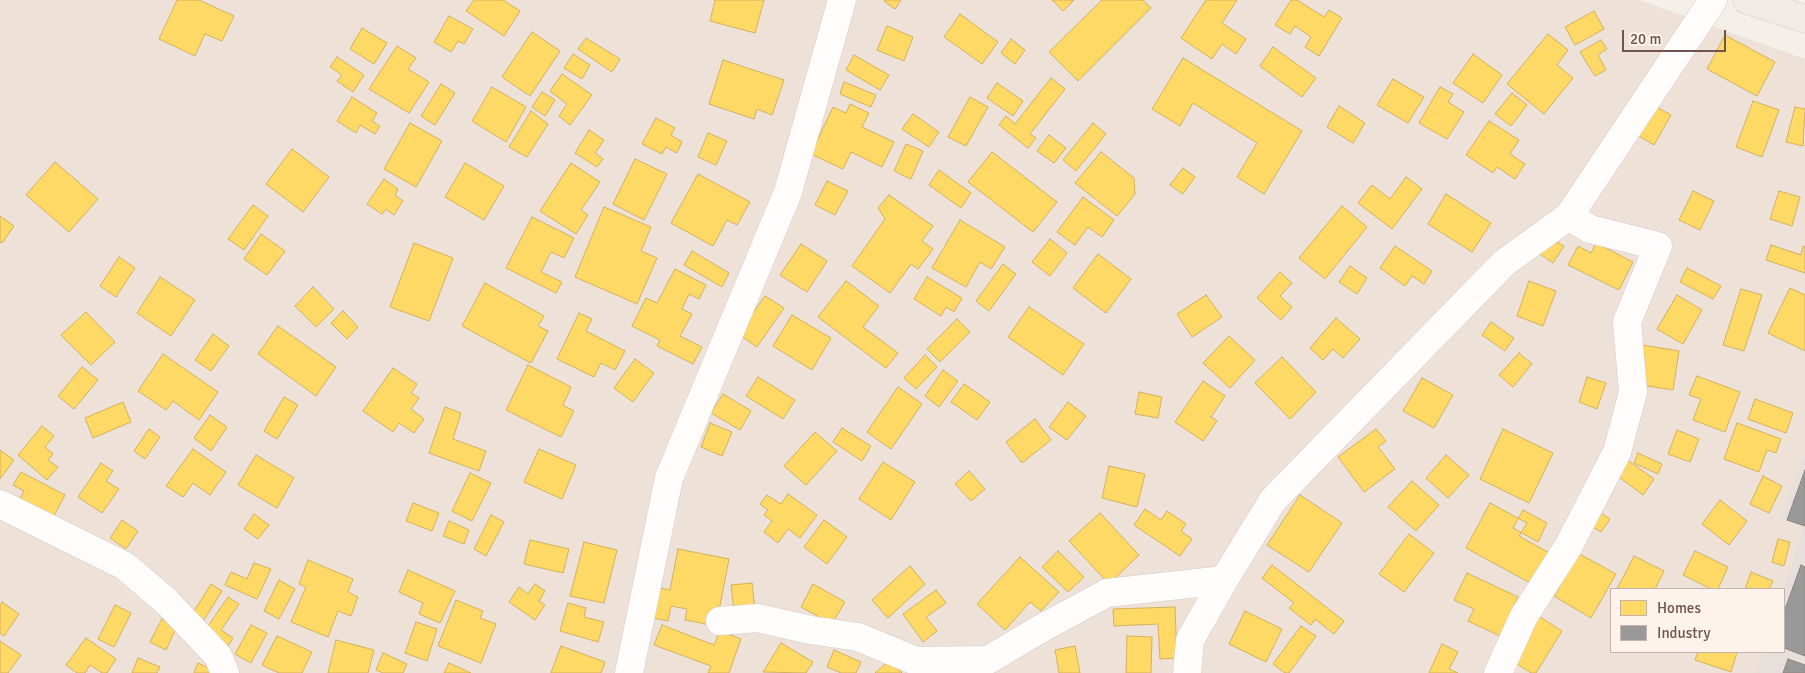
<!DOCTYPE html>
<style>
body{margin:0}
#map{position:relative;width:1805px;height:673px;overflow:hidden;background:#f5efea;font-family:Signika,sans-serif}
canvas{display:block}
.legend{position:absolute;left:1610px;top:588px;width:175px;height:65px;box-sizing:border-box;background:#fdf3eb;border:1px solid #c5b3ac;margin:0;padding:6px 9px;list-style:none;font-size:15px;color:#71544d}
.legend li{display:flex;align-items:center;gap:10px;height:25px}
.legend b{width:25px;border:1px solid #c5b3ac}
.scale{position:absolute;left:1622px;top:30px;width:104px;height:22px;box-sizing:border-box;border:2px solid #71544d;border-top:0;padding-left:6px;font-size:15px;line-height:18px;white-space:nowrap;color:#71544d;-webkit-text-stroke:4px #fdf3eb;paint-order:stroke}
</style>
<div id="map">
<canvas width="1805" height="673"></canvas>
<ul class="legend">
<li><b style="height:14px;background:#ffd966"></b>Homes</li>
<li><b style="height:14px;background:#999"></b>Industry</li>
</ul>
<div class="scale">20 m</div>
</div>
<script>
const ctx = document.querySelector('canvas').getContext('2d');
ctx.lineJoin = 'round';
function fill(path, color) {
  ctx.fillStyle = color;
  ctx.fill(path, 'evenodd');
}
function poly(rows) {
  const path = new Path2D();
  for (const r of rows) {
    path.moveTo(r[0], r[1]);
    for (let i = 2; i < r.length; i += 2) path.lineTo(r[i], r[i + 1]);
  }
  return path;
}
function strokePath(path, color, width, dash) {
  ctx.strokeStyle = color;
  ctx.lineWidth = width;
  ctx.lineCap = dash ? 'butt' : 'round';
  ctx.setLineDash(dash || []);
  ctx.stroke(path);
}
fill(poly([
 [0,0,1639,0,1805,59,1805,673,0,673],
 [1611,589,1784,589,1784,652,1611,652]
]), '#eee1d8');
fill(poly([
 [1805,451,1805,673,1756,673,1763,652,1784,652,1784,589,1804,527,1781,518]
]), '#e7dfdb');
const homes = poly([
 [177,0,199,0,234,16,222,41,205,34,195,56,159,39,177,0],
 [474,0,503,0,520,11,504,36,466,11,474,0],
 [715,0,764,0,755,33,710,21,715,0],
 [885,0,901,0,895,9,884,1,885,0],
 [1052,0,1074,0,1063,11,1052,0],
 [1102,0,1143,0,1151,8,1078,81,1049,52,1102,0],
 [1206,0,1237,0,1222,23,1246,39,1236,54,1222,44,1212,59,1181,38,1206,0],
 [1291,0,1297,0,1324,17,1329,10,1342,18,1319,56,1305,47,1311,37,1295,26,1290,34,1275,25,1291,0],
 [1594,11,1604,29,1575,45,1565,27,1594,11],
 [960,14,998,42,982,64,944,37,960,14],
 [449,16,473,29,464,44,458,41,451,52,434,42,449,16],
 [887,26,913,37,904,61,877,50,887,26],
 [362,28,387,43,374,64,350,49,362,28],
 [532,32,560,51,530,96,502,77,532,32],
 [1548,34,1568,50,1557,65,1573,78,1544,114,1507,84,1548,34],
 [1725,35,1775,62,1757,96,1707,69,1725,35],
 [586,38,620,59,612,72,578,49,586,38],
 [1011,39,1025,50,1015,64,1001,53,1011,39],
 [1601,40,1607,49,1598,55,1606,70,1595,76,1580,52,1601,40],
 [397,46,416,58,408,69,429,82,409,113,369,89,397,46],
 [1273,47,1316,78,1302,97,1260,66,1273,47],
 [573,54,590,65,582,79,564,68,573,54],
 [1473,54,1502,75,1483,103,1453,83,1473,54],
 [854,55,889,75,880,90,846,70,854,55],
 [337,57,364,75,353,92,337,81,342,75,330,67,337,57],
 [1183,58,1302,131,1264,194,1237,177,1257,143,1193,103,1180,126,1152,109,1183,58],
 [723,60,784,80,772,115,757,109,754,119,709,104,723,60],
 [562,74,592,95,570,125,559,116,567,104,550,91,562,74],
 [1051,78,1065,89,1030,134,1036,138,1028,148,999,125,1006,116,1015,124,1051,78],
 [1393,79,1424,97,1408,123,1377,105,1393,79],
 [844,82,876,95,871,107,840,94,844,82],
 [997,83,1023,101,1013,116,987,98,997,83],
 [441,84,455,93,435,125,421,116,441,84],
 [492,87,526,107,506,142,472,121,492,87],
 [1440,87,1453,94,1448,102,1464,112,1447,139,1419,123,1440,87],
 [542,92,555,100,545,116,532,107,542,92],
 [1512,93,1527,105,1511,126,1495,114,1512,93],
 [352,97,377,113,372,121,380,126,375,134,360,125,356,133,337,121,352,97],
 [970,97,988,107,966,146,948,137,970,97],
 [1753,101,1779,110,1762,157,1736,147,1753,101],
 [850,104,869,113,862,127,894,142,882,167,851,152,843,169,811,154,833,107,846,113,850,104],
 [1339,106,1365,123,1353,143,1327,127,1339,106],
 [1655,106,1671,115,1654,145,1637,135,1655,106],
 [1795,107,1805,109,1803,146,1786,142,1795,107],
 [531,111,548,124,527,157,509,147,531,111],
 [913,114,939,132,929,147,902,129,913,114],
 [656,118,675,128,671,135,682,142,677,153,666,147,662,154,642,144,656,118],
 [1489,121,1519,140,1510,154,1525,164,1515,179,1497,167,1493,173,1466,155,1489,121],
 [410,123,442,141,416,187,384,169,410,123],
 [1093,123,1106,134,1076,171,1063,160,1093,123],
 [589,130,604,140,595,153,603,159,597,167,575,153,589,130],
 [708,133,727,141,716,165,698,157,708,133],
 [1049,135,1066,148,1054,163,1037,151,1049,135],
 [906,144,923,151,911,179,894,171,906,144],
 [292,149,329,177,303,212,266,184,292,149],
 [992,152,1057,202,1033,232,968,182,992,152],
 [1101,152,1134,178,1135,194,1117,216,1075,183,1101,152],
 [635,159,667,174,644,220,613,204,635,159],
 [55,162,98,199,69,232,26,195,55,162],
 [465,163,504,186,484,220,445,197,465,163],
 [571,163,600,182,581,210,588,215,576,234,540,211,571,163],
 [1183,168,1195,177,1183,194,1170,185,1183,168],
 [939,170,971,193,961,208,929,185,939,170],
 [698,174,750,202,737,225,727,220,713,246,671,223,698,174],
 [1406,177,1422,189,1392,229,1358,203,1372,185,1390,199,1406,177],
 [384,179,398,189,395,195,403,201,394,215,386,209,382,214,367,204,384,179],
 [827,181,848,191,835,215,815,205,827,181],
 [1693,191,1714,201,1700,230,1679,220,1693,191],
 [1779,191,1800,197,1792,226,1770,219,1779,191],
 [1446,194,1491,223,1472,252,1428,224,1446,194],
 [889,195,933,226,922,241,933,249,918,269,911,264,890,293,852,266,885,219,878,208,889,195],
 [1083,197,1114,220,1102,237,1088,227,1075,245,1057,232,1083,197],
 [253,205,268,216,244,250,228,239,253,205],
 [1342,206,1367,227,1325,279,1299,258,1342,206],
 [604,207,651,227,641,251,657,258,637,304,575,277,604,207],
 [0,216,14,226,2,243,0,242,0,216],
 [532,217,574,238,564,258,551,252,541,272,562,282,556,293,506,268,532,217],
 [960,220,1005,247,991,269,980,262,966,287,932,268,960,220],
 [261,234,285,251,267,275,244,259,261,234],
 [1551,238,1564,246,1553,263,1540,254,1551,238],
 [1050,239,1067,253,1050,276,1032,262,1050,239],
 [414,243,453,258,429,321,390,307,414,243],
 [1596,243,1633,262,1619,290,1568,265,1578,246,1591,253,1596,243],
 [801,244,827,261,807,292,780,275,801,244],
 [1771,245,1801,255,1803,246,1805,247,1805,273,1766,260,1771,245],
 [1395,246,1432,271,1424,284,1412,276,1405,286,1380,268,1395,246],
 [692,251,729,273,722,287,684,265,692,251],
 [1098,254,1131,279,1106,313,1073,288,1098,254],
 [119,257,135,268,116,297,100,286,119,257],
 [1003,264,1016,274,989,311,976,301,1003,264],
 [1350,266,1367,278,1357,294,1339,282,1350,266],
 [1687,268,1721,286,1713,299,1680,282,1687,268],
 [675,269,706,285,699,299,689,294,682,309,692,314,680,336,702,347,693,364,657,346,660,340,632,326,646,298,657,303,675,269],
 [1280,272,1292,283,1280,296,1292,307,1281,320,1257,298,1280,272],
 [160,277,195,300,171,336,137,313,160,277],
 [927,277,962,298,954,312,946,307,941,316,914,299,927,277],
 [846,281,879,306,863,327,898,353,886,368,818,317,846,281],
 [1529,281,1556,291,1543,326,1517,316,1529,281],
 [485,283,544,316,538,326,548,331,531,363,462,326,485,283],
 [313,287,334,309,316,327,295,306,313,287],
 [1790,288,1805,295,1805,351,1768,333,1790,288],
 [1741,289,1762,295,1744,351,1723,345,1741,289],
 [1206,295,1222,317,1192,337,1177,314,1206,295],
 [1677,295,1702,310,1683,344,1657,329,1677,295],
 [765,296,784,308,757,347,738,334,765,296],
 [1029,307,1084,344,1063,375,1008,337,1029,307],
 [343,311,358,327,347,339,331,323,343,311],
 [86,312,115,342,91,365,61,335,86,312],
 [579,313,592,319,586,331,625,351,615,370,601,363,594,377,557,359,579,313],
 [792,315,831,338,812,370,773,346,792,315],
 [1336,318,1360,339,1343,358,1333,349,1323,360,1310,348,1336,318],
 [957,319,970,332,940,362,927,349,957,319],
 [1491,322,1514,338,1505,351,1482,335,1491,322],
 [278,326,336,367,316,396,258,354,278,326],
 [213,334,229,346,211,371,195,360,213,334],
 [1229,336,1255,360,1230,388,1203,363,1229,336],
 [1636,344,1679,351,1673,390,1629,383,1636,344],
 [1519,353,1532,364,1513,387,1499,375,1519,353],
 [163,354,218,392,199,420,173,401,166,410,138,391,163,354],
 [925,355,937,367,916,389,904,378,925,355],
 [1282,357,1316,392,1290,419,1255,383,1282,357],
 [635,359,654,373,633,402,614,388,635,359],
 [528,365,571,387,563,405,574,411,561,437,506,410,528,365],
 [82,367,98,380,74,409,58,396,82,367],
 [393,368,417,384,411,393,419,398,411,409,424,419,414,433,399,423,393,432,363,411,393,368],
 [943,370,958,381,939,407,925,396,943,370],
 [1697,376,1740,392,1725,432,1693,420,1701,399,1689,395,1697,376],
 [758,377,795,400,783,419,746,396,758,377],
 [1587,377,1606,383,1597,409,1579,402,1587,377],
 [1422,378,1453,395,1434,428,1403,411,1422,378],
 [1203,381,1225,396,1211,417,1217,421,1203,441,1175,422,1203,381],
 [964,384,990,402,977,420,951,402,964,384],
 [898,387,922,404,891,449,867,432,898,387],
 [1139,392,1162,397,1158,418,1135,414,1139,392],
 [723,394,751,411,740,430,711,413,723,394],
 [284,397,298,405,277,439,264,431,284,397],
 [1755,399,1793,413,1786,433,1748,419,1755,399],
 [123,402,131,422,93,438,85,418,123,402],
 [1068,402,1086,416,1067,440,1049,427,1068,402],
 [445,407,461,413,453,439,486,451,479,471,429,453,445,407],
 [210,415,227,427,211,451,194,438,210,415],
 [1035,419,1051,440,1022,463,1006,442,1035,419],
 [710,423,732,432,722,456,701,447,710,423],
 [1737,423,1781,439,1776,453,1767,450,1759,472,1724,459,1737,423],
 [42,426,54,436,45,447,53,454,48,460,58,467,47,480,18,455,42,426],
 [842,428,871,446,862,461,833,442,842,428],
 [149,429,160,437,145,459,134,451,149,429],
 [1376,429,1386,441,1378,447,1395,469,1364,492,1338,457,1376,429],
 [1503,429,1553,453,1529,503,1480,479,1503,429],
 [1677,430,1699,439,1690,462,1668,454,1677,430],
 [815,432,837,451,806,485,784,466,815,432],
 [193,449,226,472,210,495,193,483,183,497,166,486,193,449],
 [539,449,576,465,562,499,524,482,539,449],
 [0,450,14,460,0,479,0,450],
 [1638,453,1662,464,1658,474,1634,463,1638,453],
 [256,455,294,478,277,508,238,485,256,455],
 [1446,455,1469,475,1448,498,1426,478,1446,455],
 [1622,456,1654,479,1643,495,1611,471,1622,456],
 [883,462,915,482,891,520,859,499,883,462],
 [101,463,113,471,106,481,119,489,102,513,78,497,101,463],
 [1109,466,1145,474,1137,507,1102,498,1109,466],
 [969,471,985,489,971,501,955,484,969,471],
 [21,472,65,495,48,527,14,510,24,491,13,485,21,472],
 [470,473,491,483,472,521,452,511,470,473],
 [1763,476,1782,486,1769,513,1750,504,1763,476],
 [1412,481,1439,505,1416,531,1388,507,1412,481],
 [788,494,817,515,800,538,788,529,778,543,764,532,772,521,764,515,768,510,760,504,767,495,781,504,788,494],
 [1300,495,1342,523,1309,572,1267,545,1300,495],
 [1720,500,1747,521,1729,545,1702,524,1720,500],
 [413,503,439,513,432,531,406,521,413,503],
 [1490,503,1527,523,1519,536,1551,554,1534,585,1466,548,1490,503],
 [1587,504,1610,519,1601,532,1578,518,1587,504],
 [1145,509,1161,520,1167,511,1186,524,1181,531,1192,539,1180,556,1134,525,1145,509],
 [1523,510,1547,523,1538,542,1513,528,1523,510],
 [1100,513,1139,555,1109,584,1069,541,1100,513],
 [254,514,269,525,258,539,244,529,254,514],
 [491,515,504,522,486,556,474,549,491,515],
 [122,520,138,531,126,549,110,538,122,520],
 [824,520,847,537,827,564,804,547,824,520],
 [449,521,469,530,464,544,443,536,449,521],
 [1409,534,1434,553,1404,592,1379,574,1409,534],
 [1778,539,1790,542,1784,566,1772,562,1778,539],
 [530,540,569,549,563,573,524,564,530,540],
 [584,542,617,550,604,603,570,596,584,542],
 [678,549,729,559,716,626,685,620,687,609,671,606,668,621,649,617,655,587,670,590,678,549],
 [1058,551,1084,577,1068,592,1042,567,1058,551],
 [1574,551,1616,574,1591,618,1554,596,1563,581,1574,551],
 [1695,551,1728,567,1718,589,1711,589,1683,575,1695,551],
 [1634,556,1664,571,1655,589,1617,589,1634,556],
 [1020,557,1059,592,1041,611,1030,602,1005,630,977,604,1020,557],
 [308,560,353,579,348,592,358,597,351,616,338,611,328,637,291,622,306,587,299,584,308,560],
 [254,563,271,569,257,599,225,585,231,572,247,579,254,563],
 [1272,565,1344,621,1334,634,1315,619,1311,625,1289,608,1294,603,1262,578,1272,565],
 [910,566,925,584,888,618,872,600,910,566],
 [408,570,455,591,440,623,419,614,423,603,399,592,408,570],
 [1751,572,1773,581,1769,589,1745,589,1751,572],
 [1467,573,1518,597,1500,636,1468,621,1474,609,1454,600,1467,573],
 [279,580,295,589,279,619,264,611,279,580],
 [752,583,755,610,734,612,731,585,752,583],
 [211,584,222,591,202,623,191,616,211,584],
 [535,584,545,591,539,601,545,605,535,620,509,602,519,587,528,594,535,584],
 [813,584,845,602,832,624,801,607,813,584],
 [936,590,946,603,926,617,937,631,923,642,903,614,936,590],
 [228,597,239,604,221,630,233,638,227,647,204,632,228,597],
 [456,600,483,611,480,618,496,624,481,663,438,646,456,600],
 [2,602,19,614,4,636,0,633,0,605,2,602],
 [568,603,586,608,584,617,604,622,598,642,560,631,568,603],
 [115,605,131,613,114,647,98,639,115,605],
 [1175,607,1177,658,1160,659,1158,624,1114,626,1113,609,1175,607],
 [1529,610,1562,631,1536,673,1531,673,1501,654,1529,610],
 [1245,611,1282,629,1266,662,1229,644,1245,611],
 [162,619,177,626,166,650,150,642,162,619],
 [416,622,437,629,427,661,405,653,416,622],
 [251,625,267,633,251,663,235,654,251,625],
 [662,625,714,645,720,631,741,639,729,673,708,673,711,666,654,645,662,625],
 [1301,626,1316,636,1289,673,1285,673,1273,664,1301,626],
 [277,636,312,652,302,673,279,673,262,665,277,636],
 [1127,636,1152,637,1151,673,1126,673,1127,636],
 [86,638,116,659,107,673,102,673,90,665,85,673,77,673,66,665,86,638],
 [336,640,374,650,368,673,328,673,336,640],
 [0,641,21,655,8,673,0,673,0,641],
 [781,643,813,662,806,673,763,672,781,643],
 [1442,644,1458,652,1449,669,1458,673,1429,673,1442,644],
 [561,646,605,662,601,673,551,673,561,646],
 [1075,646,1080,673,1059,673,1055,650,1075,646],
 [834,650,861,662,856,673,841,673,827,667,834,650],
 [1698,652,1737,652,1731,672,1695,660,1698,652],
 [383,653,407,664,403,673,383,673,376,670,383,653],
 [138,658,160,667,157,673,132,673,138,658],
 [890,660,902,673,875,673,890,660],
 [198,663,220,673,194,673,198,663],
 [449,663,471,673,444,673,449,663]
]);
fill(homes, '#ffd966');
strokePath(homes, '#d4b15e', 1);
const industry = poly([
 [1805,470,1805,526,1787,520,1805,470],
 [1801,565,1805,567,1805,656,1784,648,1784,612,1801,565],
 [1788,659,1805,665,1805,673,1783,673,1788,659]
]);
fill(industry, '#999');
strokePath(industry, '#8d8482', 1);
const minor = poly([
 [0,504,125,566,167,602,218,656,225,673],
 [720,621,757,618,811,630,858,637,916,661,988,660,1042,628,1107,593,1224,580],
 [629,673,669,478,788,192,842,0],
 [1187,673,1190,640,1224,580,1273,500,1504,263,1569,216,1713,0],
 [1498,673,1524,616,1568,547,1617,452,1633,392,1627,322,1658,246,1590,229,1569,216]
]);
const major = poly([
 [1747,0,1805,19]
]);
strokePath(minor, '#d4cbc7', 29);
strokePath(major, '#d4cac7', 29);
strokePath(minor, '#fefdfc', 28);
strokePath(major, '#f1ebe6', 28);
</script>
